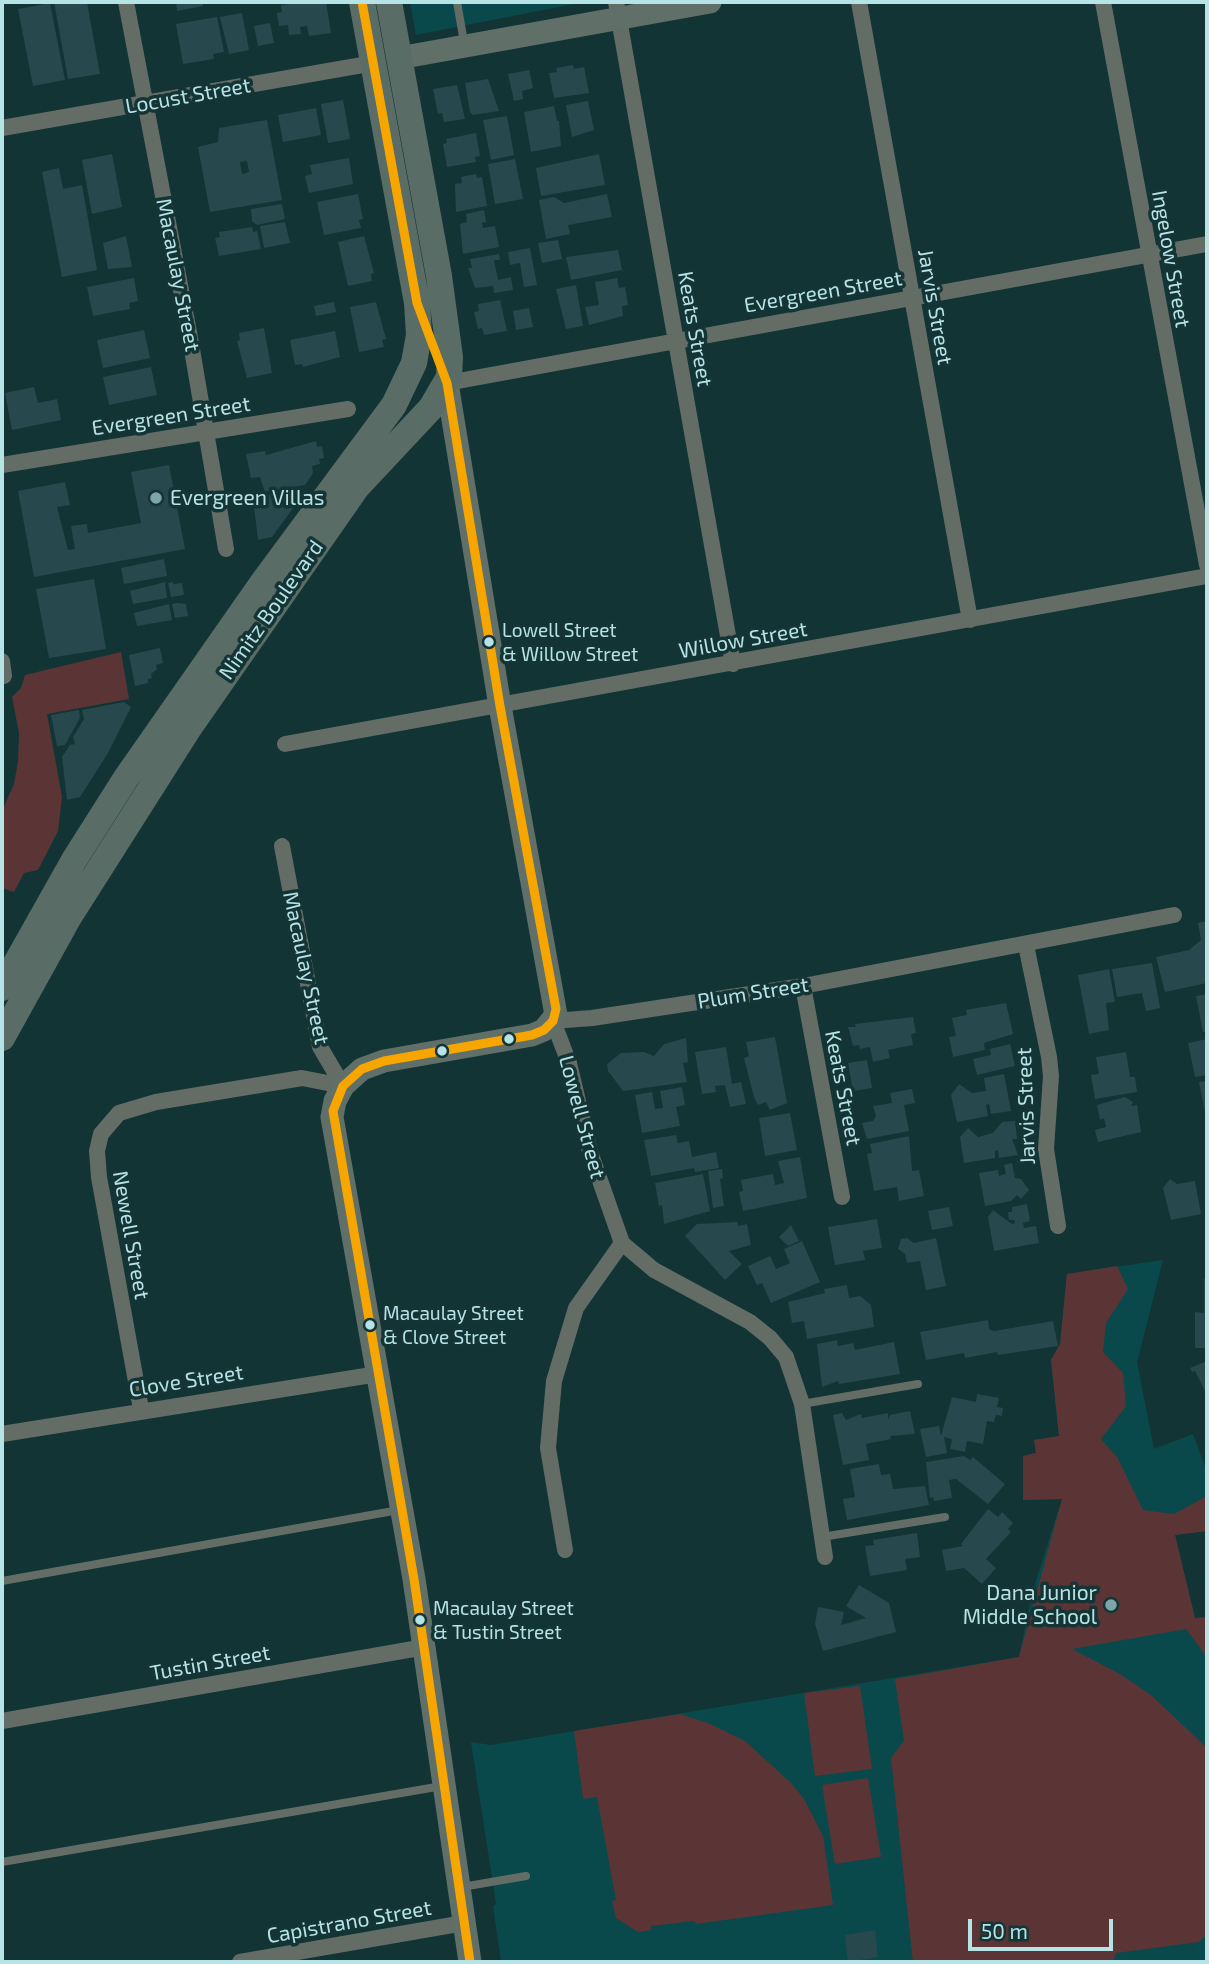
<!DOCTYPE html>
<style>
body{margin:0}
#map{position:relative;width:1209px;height:1964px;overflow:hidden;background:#133435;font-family:"Exo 2",sans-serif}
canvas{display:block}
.frame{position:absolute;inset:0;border:4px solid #b6e3e6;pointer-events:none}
.scale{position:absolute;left:968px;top:1919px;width:145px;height:32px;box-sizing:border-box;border:4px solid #b6e3e6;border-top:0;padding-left:9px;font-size:21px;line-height:24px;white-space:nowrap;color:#b6e3e6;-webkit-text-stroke:5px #143435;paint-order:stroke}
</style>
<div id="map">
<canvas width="1209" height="1964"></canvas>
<div class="frame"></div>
<div class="scale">50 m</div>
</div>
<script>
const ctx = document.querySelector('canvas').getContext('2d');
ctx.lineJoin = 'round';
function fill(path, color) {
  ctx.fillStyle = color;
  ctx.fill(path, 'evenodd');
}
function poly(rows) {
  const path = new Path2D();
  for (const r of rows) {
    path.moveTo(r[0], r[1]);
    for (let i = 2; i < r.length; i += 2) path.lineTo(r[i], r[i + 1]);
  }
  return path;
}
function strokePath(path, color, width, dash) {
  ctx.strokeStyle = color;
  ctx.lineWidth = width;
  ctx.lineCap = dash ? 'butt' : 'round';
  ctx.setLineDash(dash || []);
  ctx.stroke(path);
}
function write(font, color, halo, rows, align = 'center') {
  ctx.font = font + ' "Exo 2",sans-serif';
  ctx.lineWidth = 7;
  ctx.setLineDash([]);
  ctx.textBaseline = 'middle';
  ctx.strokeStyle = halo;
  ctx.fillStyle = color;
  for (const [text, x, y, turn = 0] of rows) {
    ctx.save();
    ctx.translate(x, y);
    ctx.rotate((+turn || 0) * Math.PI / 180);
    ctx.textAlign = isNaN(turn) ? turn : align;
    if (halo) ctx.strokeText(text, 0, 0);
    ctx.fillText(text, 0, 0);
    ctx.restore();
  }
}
fill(poly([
 [410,2,584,2,416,35],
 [1163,1260,1137,1362,1154,1449,1193,1434,1207,1472,1207,1531,1175,1535,1195,1618,1207,1617,1207,1962,501,1962,493,1906,496,1904,471,1742,491,1745,1019,1657,1032,1593,1062,1499,1023,1500,1023,1456,1036,1453,1034,1440,1059,1436,1051,1360,1060,1344,1067,1274]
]), '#09494b');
fill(poly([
 [121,652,129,699,47,714,62,797,58,831,38,870,24,873,14,892,2,888,2,811,14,784,18,762,19,733,12,697,21,688,25,675],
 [1117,1266,1128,1289,1106,1323,1103,1352,1123,1373,1126,1406,1101,1439,1117,1457,1143,1510,1174,1514,1207,1496,1207,1531,1175,1535,1195,1618,1207,1617,1207,1666,1204,1653,1186,1629,1072,1649,1120,1674,1151,1695,1207,1748,1207,1934,1199,1942,1116,1953,1113,1962,913,1962,891,1758,904,1741,895,1679,1019,1657,1062,1499,1023,1500,1023,1456,1036,1453,1034,1440,1059,1436,1051,1360,1060,1344,1067,1274],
 [860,1686,872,1769,815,1776,804,1693],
 [680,1714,708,1723,745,1741,791,1783,804,1799,823,1836,833,1905,696,1924,694,1921,651,1926,651,1930,638,1932,616,1918,612,1901,616,1900,597,1797,583,1799,574,1731],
 [868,1778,881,1857,835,1864,822,1785]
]), '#5b3535');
fill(poly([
 [54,2,87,2,100,74,68,79],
 [176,2,203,2,203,6,177,11],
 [304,2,326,2,331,33,309,36,307,26,300,27,301,34,289,35,288,25,279,26,277,13,282,12,281,5],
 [50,3,65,80,33,86,18,9],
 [242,13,249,50,229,54,220,17],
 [217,17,224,52,213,54,214,59,183,64,176,24],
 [270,23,274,43,258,46,254,26],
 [573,65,574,69,584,67,589,93,554,98,549,73,557,72,556,68],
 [529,70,533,88,522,91,523,99,514,101,508,74],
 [488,79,499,111,473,115,470,112,465,83],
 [457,85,465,119,444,122,442,113,438,114,433,89],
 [343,100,350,139,328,143,321,104],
 [588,101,594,130,572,137,566,105],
 [554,106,557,121,559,121,561,146,531,152,524,112],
 [316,108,321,135,283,142,278,115],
 [507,116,514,155,491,160,483,120],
 [267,120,282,200,210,212,198,147,218,142,219,128],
 [247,161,249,172,242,174,240,162],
 [476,133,480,156,475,157,476,162,447,167,443,144,447,143,446,139],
 [112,154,122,207,92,214,82,160],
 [599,154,605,185,541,196,536,168],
 [349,158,353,184,309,193,305,176,312,174,310,165],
 [515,159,523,199,495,204,488,164],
 [59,168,63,189,82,185,97,270,62,277,42,172],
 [476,174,477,178,482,177,487,206,456,212,455,184,462,183,461,177],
 [358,194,363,219,359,220,361,228,324,235,317,202],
 [607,194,612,217,568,225,570,234,546,239,539,200,554,197,564,203],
 [282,204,285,219,257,225,252,221,251,209],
 [484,210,486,222,482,223,483,228,495,226,499,247,463,254,460,224,467,222,466,214],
 [285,222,290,243,264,248,260,226],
 [252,227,253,232,257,231,261,249,219,256,215,238,220,237,219,232],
 [126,236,132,267,108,269,103,243],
 [364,236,374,273,371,274,372,281,348,286,338,242],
 [558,240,562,259,542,263,538,243],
 [530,248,537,285,524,287,520,263,510,265,508,252],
 [618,250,622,270,571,280,566,257],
 [499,254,500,260,494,260,498,280,511,277,513,290,494,293,493,286,475,288,468,268,472,268,470,259],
 [134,278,138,301,129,303,130,309,93,316,87,287],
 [617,278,619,288,625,287,628,305,622,306,623,316,589,325,585,307,599,305,595,282],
 [576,285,583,326,566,329,556,289],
 [500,300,507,331,484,335,482,328,478,329,474,312,479,311,478,304],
 [334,302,336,312,316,316,314,306],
 [376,302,386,339,382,340,384,347,359,352,350,307],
 [529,308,533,327,516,330,513,311],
 [264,328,272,373,247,378,237,341,240,340,239,333],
 [144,330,150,358,103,368,97,340],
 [335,331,340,357,303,367,302,364,295,365,290,340],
 [151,367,157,395,109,405,103,377],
 [34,387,38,403,57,399,61,420,12,430,5,393],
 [316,441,317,447,322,446,324,458,319,459,320,464,312,466,313,473,305,485,265,492,260,477,251,478,246,454,265,451,266,455],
 [169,465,185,549,34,577,18,491,65,482,70,505,57,507,68,550,75,549,71,526,87,524,88,533,141,523,131,472],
 [290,490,294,507,272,537,258,540,253,498],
 [164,559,167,576,124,584,121,568],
 [94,579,106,649,49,658,36,589],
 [165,582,167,598,133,604,130,591],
 [173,582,173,584,182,583,184,595,171,597,168,583],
 [177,603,186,604,188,616,175,618,172,604],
 [169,604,172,620,137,626,134,613],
 [160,648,163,663,156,665,157,669,151,674,152,678,148,679,148,683,135,686,129,655],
 [124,702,131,707,108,753,80,797,67,800,62,757,70,745,75,744,73,737,84,719,82,710],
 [79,710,80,718,65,745,57,746,51,715],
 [1207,921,1207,983,1165,992,1156,957,1189,950,1201,940,1198,923],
 [1152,963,1160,1008,1146,1011,1142,993,1117,997,1112,969],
 [1109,969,1115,1002,1106,1003,1109,1030,1089,1034,1078,975],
 [1207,994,1207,1032,1203,1032,1196,996],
 [1006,1003,1013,1034,984,1043,985,1050,953,1057,949,1037,956,1036,952,1018,967,1015,966,1010],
 [913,1017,916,1033,911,1034,913,1045,888,1050,890,1058,873,1062,870,1047,860,1049,859,1045,853,1046,848,1027,856,1027,855,1024],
 [775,1037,787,1103,770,1110,766,1102,758,1105,754,1097,744,1058,749,1056,746,1042],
 [686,1038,688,1062,683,1063,687,1082,623,1091,608,1071,607,1064,621,1053,644,1052,654,1056,664,1044],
 [1207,1039,1207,1075,1195,1077,1188,1043],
 [1010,1044,1015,1066,977,1075,973,1059,991,1055,990,1049],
 [726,1047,732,1084,741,1082,746,1104,730,1107,725,1085,715,1086,716,1092,702,1094,695,1052],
 [1126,1052,1130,1077,1135,1077,1137,1092,1095,1099,1091,1075,1099,1074,1096,1057],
 [867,1060,872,1088,853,1091,848,1063],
 [1004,1074,1011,1111,991,1114,989,1104,986,1105,988,1116,957,1122,951,1095,959,1084,972,1093,986,1091,984,1078],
 [1207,1081,1207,1117,1206,1117,1199,1082],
 [682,1087,685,1105,676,1107,680,1126,642,1133,635,1095,652,1092,655,1109,663,1108,660,1091],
 [912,1089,915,1103,904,1105,909,1131,867,1139,862,1123,873,1121,876,1116,873,1106,892,1103,890,1093],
 [1125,1097,1133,1102,1131,1106,1137,1105,1141,1132,1098,1142,1095,1130,1106,1127,1104,1118,1100,1120,1097,1105],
 [790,1113,797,1150,765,1156,759,1118],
 [1015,1121,1017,1139,1012,1139,1018,1155,999,1158,998,1150,995,1151,995,1158,964,1163,960,1137,968,1128,978,1137,993,1133,1002,1122],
 [676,1135,678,1143,689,1141,692,1157,716,1152,719,1168,695,1172,694,1168,651,1176,644,1140],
 [909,1136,912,1171,919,1170,924,1196,899,1201,897,1187,874,1191,867,1154,872,1153,870,1144],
 [800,1157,807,1198,743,1211,739,1192,743,1191,741,1180,773,1174,775,1185,784,1183,778,1161],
 [1012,1163,1015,1178,1021,1179,1029,1190,1021,1199,1017,1195,1011,1201,985,1206,979,1173,998,1170,999,1176,1006,1174,1004,1165],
 [722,1169,723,1178,720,1179,724,1206,713,1208,708,1171],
 [703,1174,710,1211,664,1224,662,1205,659,1206,655,1183],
 [1170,1179,1177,1184,1195,1181,1201,1214,1171,1220,1163,1188],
 [1027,1204,1030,1221,1023,1223,1024,1228,1036,1226,1039,1243,994,1251,988,1217,993,1210,1012,1224,1015,1223,1014,1220,1009,1220,1008,1212,1012,1212,1012,1207],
 [949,1207,953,1226,932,1230,928,1211],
 [877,1219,882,1248,863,1251,865,1260,835,1265,828,1227],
 [737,1222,738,1226,747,1224,751,1245,729,1251,742,1264,725,1280,685,1236,697,1224],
 [791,1225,799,1241,788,1246,779,1237],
 [907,1238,914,1243,936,1238,946,1286,926,1290,920,1261,907,1263,905,1254,898,1249,901,1239],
 [802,1241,820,1282,771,1303,762,1283,757,1285,748,1266,770,1256,776,1269,790,1263,784,1249],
 [1204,1279,1207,1279,1207,1348,1195,1348,1195,1312,1204,1313],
 [847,1285,849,1298,860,1296,871,1305,874,1327,807,1339,804,1321,792,1323,788,1302,825,1293,824,1289],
 [988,1320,989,1329,994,1331,1053,1321,1058,1346,998,1355,997,1352,965,1358,964,1353,926,1360,920,1332],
 [837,1340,838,1346,853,1343,855,1350,894,1342,900,1374,839,1384,838,1381,822,1387,817,1344],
 [1207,1361,1207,1395,1195,1371,1192,1372,1190,1368],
 [977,1394,999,1398,997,1407,1003,1408,1002,1416,996,1415,994,1422,987,1421,983,1444,967,1441,965,1452,950,1449,952,1439,944,1437,947,1453,926,1457,920,1429,939,1426,941,1436,952,1397,976,1402],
 [910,1411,915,1434,890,1436,891,1439,866,1444,869,1460,843,1465,833,1415,842,1413,846,1420,861,1414,862,1418,888,1413,888,1419,890,1415],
 [964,1456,970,1460,973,1457,1005,1484,988,1504,956,1479,949,1480,952,1498,934,1501,933,1497,930,1498,926,1462],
 [879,1464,881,1475,890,1474,893,1489,925,1486,929,1505,847,1520,843,1499,855,1497,850,1469],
 [988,1509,998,1517,1002,1512,1013,1523,1008,1529,1011,1532,986,1559,996,1568,982,1584,964,1568,946,1571,942,1550,963,1546,961,1544],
 [917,1533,920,1557,905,1559,907,1570,870,1576,865,1546,874,1545,873,1540],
 [859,1585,889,1603,896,1632,823,1651,815,1624,818,1607,844,1612,841,1625,866,1618,846,1606],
 [875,1930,878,1957,848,1962,845,1935]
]), '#27484d');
strokePath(poly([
 [457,2,464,42],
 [802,1404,918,1384],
 [822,1537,945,1517],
 [2,1581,399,1510],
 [2,1862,442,1786],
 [462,1887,526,1876]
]), '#636d66', 8);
strokePath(poly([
 [126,2,189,332,226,549],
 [616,2,733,664],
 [859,2,970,620],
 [1103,2,1207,565],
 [2,128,374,63],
 [447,383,1207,244],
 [2,465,348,409],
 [2,661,4,676],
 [285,744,1207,576],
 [282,846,320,1047,343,1086],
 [1026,945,1049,1057,1051,1076,1046,1149,1058,1226],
 [803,986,842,1197],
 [141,1409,99,1177,97,1151,101,1134,119,1113,156,1102,302,1078,343,1086],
 [2,1434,378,1374],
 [565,1550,548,1448,554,1381,576,1308,622,1243],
 [825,1557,802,1404,786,1357,770,1338,750,1322,654,1270,622,1243,590,1152,569,1063,553,1021,592,1018,803,986,1174,915],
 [2,1721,425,1647],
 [240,1962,464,1923]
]), '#636d66', 16);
strokePath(poly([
 [399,58,710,2],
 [447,383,500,706,556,1015,544,1030,532,1035,384,1061,362,1069,343,1086,335,1101,332,1117,414,1579,470,1962]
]), '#606f68', 23);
strokePath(poly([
 [2,988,74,860,126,778,263,582,394,405,414,363,419,335,417,303,362,2],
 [2,1038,69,917,189,728,357,487,431,408,449,377,450,357,439,276,389,2]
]), '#5a6c66', 26);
strokePath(poly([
 [362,2,417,303,447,383,500,706,556,1009,553,1021,544,1030,532,1035,384,1061,362,1069,343,1086,333,1111,414,1579,470,1962]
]), '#f7a600', 9);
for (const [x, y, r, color] of [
 [156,498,7,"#7da6a8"],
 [489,642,6,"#b6e3e6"],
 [509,1039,6,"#b6e3e6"],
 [442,1051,6,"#b6e3e6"],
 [370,1325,6,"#b6e3e6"],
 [1111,1605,7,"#7da6a8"],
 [420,1620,6,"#b6e3e6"]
]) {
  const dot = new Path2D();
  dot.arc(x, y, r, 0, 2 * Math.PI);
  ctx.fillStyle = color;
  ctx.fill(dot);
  strokePath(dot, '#143435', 2.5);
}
write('19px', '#b6e3e6', '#143435', [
 ["Lowell Street",502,631],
 ["& Willow Street",502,655],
 ["Macaulay Street",383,1314],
 ["& Clove Street",383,1338],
 ["Macaulay Street",433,1609],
 ["& Tustin Street",433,1633]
], 'left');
write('21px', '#b6e3e6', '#143435', [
 ["Locust Street",188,96,-10],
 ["Ingelow Street",1171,259,80],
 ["Macaulay Street",178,275,79],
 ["Evergreen Street",823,292,-10],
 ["Jarvis Street",935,307,80],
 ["Keats Street",695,329,80],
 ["Evergreen Street",171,416,-9],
 ["Nimitz Boulevard",271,610,-55],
 ["Willow Street",743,640,-10],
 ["Macaulay Street",306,968,78],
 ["Plum Street",753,993,-9],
 ["Keats Street",843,1088,79],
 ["Jarvis Street",1026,1106,-92],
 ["Lowell Street",582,1117,75],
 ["Newell Street",131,1235,80],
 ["Clove Street",186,1381,-9],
 ["Tustin Street",210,1663,-10],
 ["Capistrano Street",349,1922,-10]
]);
write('21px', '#b6e3e6', '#143435', [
 ["Evergreen Villas",170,498],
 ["Dana Junior",1097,1593,"right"],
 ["Middle School",1097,1617,"right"]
], 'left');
</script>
